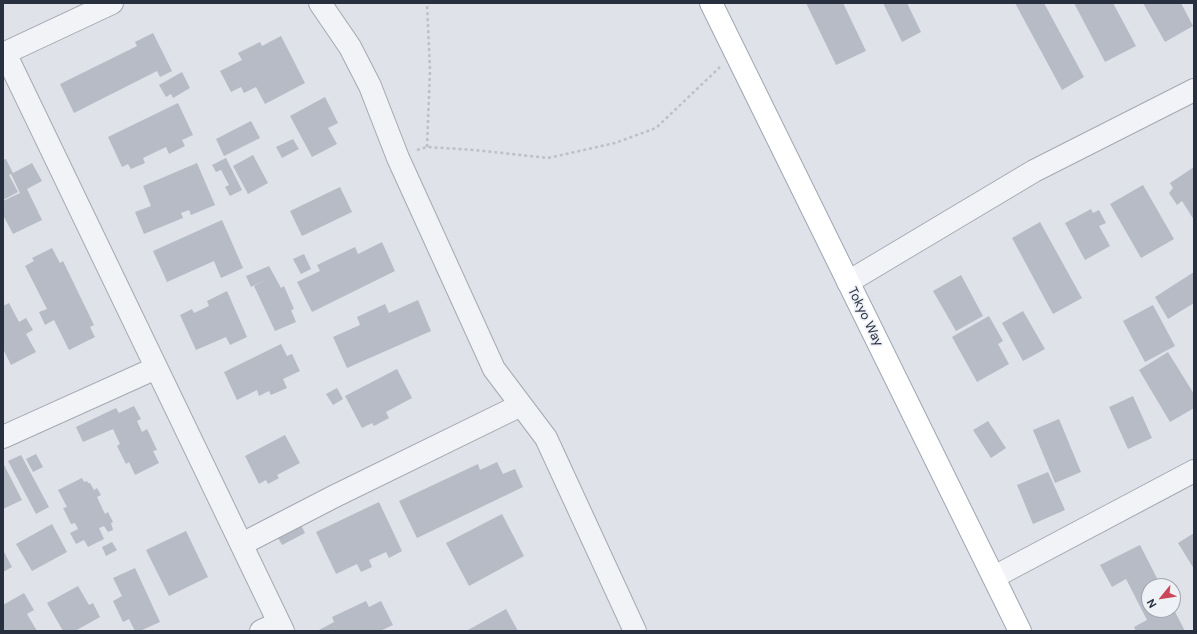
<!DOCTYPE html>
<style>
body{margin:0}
#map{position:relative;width:1197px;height:634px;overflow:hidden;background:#dfe2e8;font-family:"DM Sans",sans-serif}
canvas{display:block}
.frame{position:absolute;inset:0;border:4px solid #28303f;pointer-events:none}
.north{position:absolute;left:1141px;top:578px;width:40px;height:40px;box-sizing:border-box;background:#eef1f6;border:1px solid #9fa4ad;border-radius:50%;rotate:240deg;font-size:11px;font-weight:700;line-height:16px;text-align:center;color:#28303f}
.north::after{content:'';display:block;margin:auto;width:14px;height:18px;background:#cb4658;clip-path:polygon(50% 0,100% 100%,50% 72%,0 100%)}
</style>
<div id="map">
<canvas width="1197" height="634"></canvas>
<div class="frame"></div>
<div class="north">N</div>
</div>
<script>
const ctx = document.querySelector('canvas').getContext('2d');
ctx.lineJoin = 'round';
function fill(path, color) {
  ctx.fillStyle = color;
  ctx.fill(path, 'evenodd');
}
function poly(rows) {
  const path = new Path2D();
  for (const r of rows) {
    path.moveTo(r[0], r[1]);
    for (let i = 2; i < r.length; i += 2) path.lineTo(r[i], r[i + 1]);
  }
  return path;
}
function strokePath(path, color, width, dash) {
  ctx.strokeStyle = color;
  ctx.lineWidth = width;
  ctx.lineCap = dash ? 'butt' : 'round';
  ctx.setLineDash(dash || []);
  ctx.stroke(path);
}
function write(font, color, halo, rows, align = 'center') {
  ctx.font = font + ' "DM Sans",sans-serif';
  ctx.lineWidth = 3.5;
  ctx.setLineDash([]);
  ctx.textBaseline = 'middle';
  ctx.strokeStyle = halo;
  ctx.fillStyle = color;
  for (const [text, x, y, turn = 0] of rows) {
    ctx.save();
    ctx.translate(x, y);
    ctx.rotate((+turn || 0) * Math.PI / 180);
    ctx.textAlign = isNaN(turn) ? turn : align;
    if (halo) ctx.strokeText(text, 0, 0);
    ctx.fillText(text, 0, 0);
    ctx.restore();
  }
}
fill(poly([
 [806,3,843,3,866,51,836,65],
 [883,3,907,3,921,32,902,42],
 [1015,3,1044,3,1084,77,1062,90],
 [1074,3,1113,3,1136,46,1105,62],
 [1143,3,1181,3,1193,26,1165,42],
 [153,33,172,71,160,77,157,71,74,113,60,84,137,46,135,42],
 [281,36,305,83,265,104,256,87,244,93,241,87,231,92,220,71,242,60,238,53,260,42,262,46],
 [182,72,190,88,173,98,171,94,166,97,159,85],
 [325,97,338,123,328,128,337,144,312,157,290,116],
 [178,103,193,135,182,140,185,146,169,154,166,147,143,158,145,163,131,169,128,164,122,167,108,137],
 [251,121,260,138,224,156,216,139],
 [293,139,299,149,282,158,276,147],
 [253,155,268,183,248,194,233,166],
 [226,158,242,190,230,196,225,187,229,185,221,170,216,172,212,165],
 [6,159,13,173,32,163,42,181,27,189,42,220,13,234,3,215,3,201,20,193,11,174,9,175,18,192,3,200,3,160],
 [197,163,215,205,191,215,189,210,181,213,183,218,144,234,135,212,151,206,143,186],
 [1194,167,1194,220,1182,201,1177,205,1169,193,1173,188,1170,183],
 [1143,185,1174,239,1141,258,1110,204],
 [340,187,352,212,302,236,290,211],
 [1091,209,1093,213,1099,210,1106,223,1099,226,1110,246,1085,260,1065,223],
 [222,220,243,268,221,278,214,261,167,282,153,251],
 [1040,222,1082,298,1053,314,1012,238],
 [382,242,395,271,312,312,297,282,320,271,317,265,355,247,358,254],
 [52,248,60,263,63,261,94,325,90,327,95,337,69,350,54,320,45,325,39,312,47,309,25,266,34,261,32,258],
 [304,254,311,269,301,274,293,259],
 [269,266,281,288,284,286,294,309,291,310,296,322,275,331,254,286,267,279,251,287,246,276],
 [1194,272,1194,303,1168,319,1155,297],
 [961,275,983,316,956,331,933,291],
 [227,291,247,337,230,345,226,337,196,350,180,315,192,309,194,313,209,306,207,301],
 [418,300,431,331,347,368,333,337,360,325,357,317,385,304,389,313],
 [9,303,19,322,26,318,33,330,26,334,36,352,11,365,3,349,3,306],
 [1153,305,1175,346,1145,362,1123,321],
 [1023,311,1045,349,1023,361,1002,323],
 [989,316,1003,341,998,344,1009,364,977,382,952,337],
 [281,344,287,356,292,354,300,371,283,379,287,388,271,395,269,391,259,396,257,390,237,400,224,372],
 [1168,352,1194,394,1194,408,1170,422,1139,370],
 [397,369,412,398,386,412,389,418,374,426,372,423,362,428,345,396],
 [337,388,343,399,333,405,326,394],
 [1133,396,1152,438,1128,449,1109,407],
 [134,406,141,419,137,421,142,432,147,429,157,450,153,451,159,463,135,475,129,462,126,464,117,446,120,444,113,429,83,442,76,427,116,408,119,413],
 [1059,419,1081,472,1055,483,1033,430],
 [988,421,1006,448,991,458,973,430],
 [285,435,300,463,277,475,279,478,268,484,266,480,259,484,245,456],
 [36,454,43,467,33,472,26,459],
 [21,455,49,507,36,514,8,461],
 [497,462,503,474,515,469,523,487,417,538,399,501,478,464,480,470],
 [3,463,22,500,3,509],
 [1048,472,1065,510,1033,524,1017,485],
 [82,478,84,482,87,481,88,483,90,483,94,490,97,488,101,495,97,497,105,514,108,512,113,522,111,523,113,530,108,532,104,526,99,528,104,539,88,547,84,540,76,544,70,533,78,529,75,523,71,524,63,508,67,507,58,490],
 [379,502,402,551,389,558,386,552,369,560,372,567,361,572,357,564,336,574,316,532],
 [502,514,524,556,469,586,446,543],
 [300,523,305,533,282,545,277,536],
 [52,524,67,552,32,571,16,544],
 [186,531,208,577,169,596,146,550],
 [1194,533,1194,569,1178,543],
 [112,542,117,550,106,556,102,547],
 [1140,545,1161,586,1149,586,1149,610,1173,610,1173,608,1185,631,1136,631,1134,627,1147,620,1126,579,1112,587,1100,565],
 [3,550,12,567,3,572],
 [135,568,160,622,140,631,135,631,129,619,123,622,113,601,122,596,113,578],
 [78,586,89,605,93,603,100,617,75,631,63,631,47,603],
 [24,593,34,610,27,614,37,631,3,631,3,605],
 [366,601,369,607,381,601,393,625,380,631,319,631,319,630,334,622,332,617],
 [506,609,518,631,469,631,468,630]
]), '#b6bbc5');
const minor = poly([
 [320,3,350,47,370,86,398,158,494,369,546,438,635,631],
 [5,53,283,631],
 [3,54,112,3],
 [848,282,1034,171,1194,90],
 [3,437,156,368],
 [242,544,335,496,521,405],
 [994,577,1194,471],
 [261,631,279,623]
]);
const major = poly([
 [711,3,1020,631]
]);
strokePath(minor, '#a4a9b2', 24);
strokePath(major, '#9ea6b3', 24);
strokePath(poly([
 [427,147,430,71,427,3],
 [417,150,427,147,475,150,548,158,615,143,656,128,720,67]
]), '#bdc0c6', 2.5, [3, 3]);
strokePath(minor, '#f1f3f6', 22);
strokePath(major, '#fff', 22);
write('13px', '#28303f', '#eef1f6', [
 ["Tokyo Way",865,317,64]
]);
</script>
